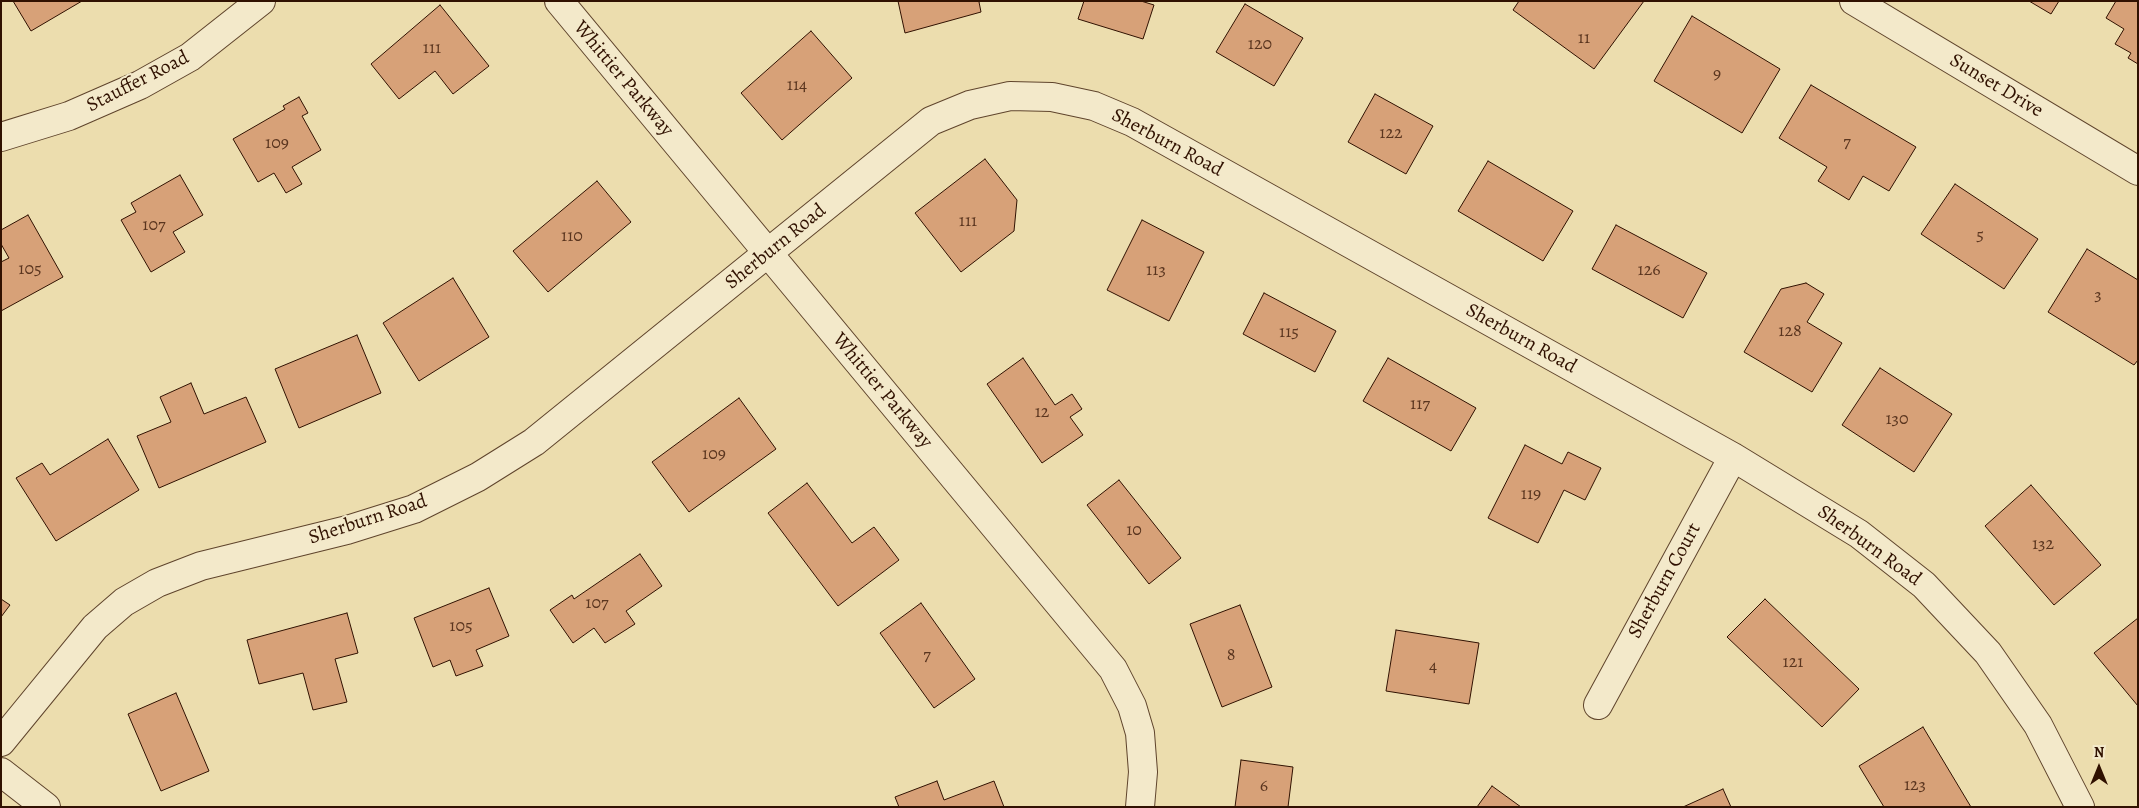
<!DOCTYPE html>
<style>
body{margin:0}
#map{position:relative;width:2139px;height:808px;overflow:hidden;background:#ecddae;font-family:Alegreya,serif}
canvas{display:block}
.frame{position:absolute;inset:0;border:2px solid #301101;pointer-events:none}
.north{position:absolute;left:2074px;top:743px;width:50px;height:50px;-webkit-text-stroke:4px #f3e9ca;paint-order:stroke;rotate:0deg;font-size:14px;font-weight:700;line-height:20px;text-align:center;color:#301101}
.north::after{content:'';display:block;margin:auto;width:18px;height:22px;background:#301101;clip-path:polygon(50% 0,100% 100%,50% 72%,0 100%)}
</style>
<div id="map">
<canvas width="2139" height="808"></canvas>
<div class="frame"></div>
<div class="north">N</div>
</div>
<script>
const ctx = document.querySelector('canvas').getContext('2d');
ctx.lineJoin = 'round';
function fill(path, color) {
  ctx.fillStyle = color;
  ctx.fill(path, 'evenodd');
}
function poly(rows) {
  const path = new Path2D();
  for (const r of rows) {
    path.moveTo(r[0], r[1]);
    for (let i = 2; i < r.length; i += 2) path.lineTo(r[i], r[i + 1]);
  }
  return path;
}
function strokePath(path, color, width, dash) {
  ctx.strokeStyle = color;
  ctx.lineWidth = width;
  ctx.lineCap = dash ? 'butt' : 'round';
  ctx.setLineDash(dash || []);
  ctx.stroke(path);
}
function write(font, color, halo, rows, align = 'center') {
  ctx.font = font + ' Alegreya,serif';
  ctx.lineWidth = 4;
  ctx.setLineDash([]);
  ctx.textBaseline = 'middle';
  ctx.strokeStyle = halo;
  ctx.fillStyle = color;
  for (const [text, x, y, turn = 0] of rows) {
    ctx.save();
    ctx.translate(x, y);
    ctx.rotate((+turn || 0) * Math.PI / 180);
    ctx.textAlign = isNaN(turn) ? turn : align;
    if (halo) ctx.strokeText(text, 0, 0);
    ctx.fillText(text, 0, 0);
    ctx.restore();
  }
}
const building = poly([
 [13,1,82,1,31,31,13,1],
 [898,1,981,1,979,2,981,12,905,33,898,1],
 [1084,1,1141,1,1154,5,1143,39,1078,19,1084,1],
 [1519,1,1644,1,1594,69,1513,10,1519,1],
 [2029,1,2059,1,2051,14,2029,1],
 [2116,1,2138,1,2138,64,2128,58,2131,53,2115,44,2124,29,2106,18,2116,1],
 [1245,4,1303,38,1274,86,1216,52,1245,4],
 [440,5,489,66,453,94,435,71,399,99,371,64,440,5],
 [1692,16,1780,69,1742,133,1654,81,1692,16],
 [811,31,852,78,782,140,741,93,811,31],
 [1811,85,1916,147,1889,191,1863,176,1849,200,1818,181,1827,167,1779,138,1811,85],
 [1375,94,1433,126,1406,174,1348,142,1375,94],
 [299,97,308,113,302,116,321,150,292,167,302,184,286,193,274,173,258,182,233,139,285,109,283,106,299,97],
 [985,159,1017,200,1014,231,961,272,915,213,985,159],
 [1488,161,1573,211,1543,261,1458,211,1488,161],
 [180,175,203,215,173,232,185,252,151,272,121,220,136,212,131,203,180,175],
 [597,181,631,222,548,292,513,251,597,181],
 [1955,184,2038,239,2004,289,1921,234,1955,184],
 [28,215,63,277,1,311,1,262,9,258,1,244,1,230,28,215],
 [1142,220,1204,252,1169,321,1107,290,1142,220],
 [1616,225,1707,273,1683,318,1592,269,1616,225],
 [2087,249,2138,280,2138,360,2134,365,2048,312,2087,249],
 [453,278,489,337,419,381,383,323,453,278],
 [1806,283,1824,294,1807,322,1842,343,1812,392,1744,352,1781,289,1806,283],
 [1264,293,1336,331,1315,372,1243,334,1264,293],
 [357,335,381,393,299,428,275,369,357,335],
 [1023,358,1055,405,1072,394,1082,409,1070,417,1083,435,1042,463,987,384,1023,358],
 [1388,358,1476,408,1451,451,1363,401,1388,358],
 [1880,368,1952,414,1914,472,1842,425,1880,368],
 [191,383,204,414,246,397,266,442,159,488,137,436,171,422,160,397,191,383],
 [739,398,776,449,689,512,652,462,739,398],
 [108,439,139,490,56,541,16,478,42,463,50,475,108,439],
 [1525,445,1562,464,1568,452,1601,468,1585,500,1564,490,1538,543,1488,518,1525,445],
 [1119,480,1181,558,1149,584,1087,505,1119,480],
 [807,483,852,543,874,527,899,560,838,606,768,513,807,483],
 [2031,485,2101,565,2054,605,1985,526,2031,485],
 [640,554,662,586,626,611,635,624,605,643,594,628,573,643,550,610,572,595,574,599,640,554],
 [489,588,509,636,476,650,483,666,456,676,450,660,433,667,414,618,489,588],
 [1,599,10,605,1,617,1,599],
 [1765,599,1859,689,1822,727,1727,637,1765,599],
 [921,603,975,679,934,708,880,633,921,603],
 [1240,605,1272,687,1222,707,1190,624,1240,605],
 [347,613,358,653,335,659,347,702,313,710,303,673,259,684,247,640,347,613],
 [2138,618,2138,706,2094,653,2138,618],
 [1396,630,1479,643,1469,704,1386,691,1396,630],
 [176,693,209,771,161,791,128,714,176,693],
 [1923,727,1971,807,1884,807,1859,766,1923,727],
 [1241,760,1293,767,1288,807,1235,807,1241,760],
 [937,781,944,800,994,781,1004,807,899,807,895,797,937,781],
 [1492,786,1521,807,1477,807,1492,786],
 [1723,789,1731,807,1683,807,1723,789]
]);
fill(building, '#d7a178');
strokePath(building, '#301101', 1);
const minor = poly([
 [559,1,1113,669,1132,706,1140,733,1143,772,1140,807],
 [1854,1,2138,171],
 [1,137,69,116,140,85,190,57,261,1],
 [1598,705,1733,457],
 [1,742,95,627,124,602,157,583,201,566,347,530,414,509,478,477,534,442,931,121,970,105,1010,96,1052,97,1094,106,1132,122,1733,457,1859,534,1924,585,1988,653,2038,725,2080,807],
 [1,772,46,807]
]);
strokePath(minor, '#5f442c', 30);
strokePath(minor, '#f3e9ca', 28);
write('18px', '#5a351f', null, [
 ["11",1584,39],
 ["120",1260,45],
 ["111",432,49],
 ["9",1717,75],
 ["114",797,86],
 ["122",1391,134],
 ["7",1847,143],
 ["109",277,144],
 ["111",968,222],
 ["107",154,226],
 ["5",1980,236],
 ["110",572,237],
 ["105",30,270],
 ["113",1156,271],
 ["126",1649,271],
 ["3",2098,296],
 ["128",1790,332],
 ["115",1289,333],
 ["117",1420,405],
 ["12",1042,413],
 ["130",1897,420],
 ["109",714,455],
 ["119",1531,495],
 ["10",1134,531],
 ["132",2043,545],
 ["107",597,604],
 ["105",461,627],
 ["7",927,656],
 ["8",1231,656],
 ["121",1793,663],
 ["4",1433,667],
 ["123",1915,786],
 ["6",1264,787]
]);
write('20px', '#301101', '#f3e9ca', [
 ["Whittier Parkway",623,79,50],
 ["Stauffer Road",138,82,-27],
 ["Sunset Drive",1996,86,31],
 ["Sherburn Road",1167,143,28],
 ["Sherburn Road",776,247,-39],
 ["Sherburn Road",1521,339,29],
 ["Whittier Parkway",882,391,50],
 ["Sherburn Road",368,520,-18],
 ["Sherburn Road",1869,546,36],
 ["Sherburn Court",1665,581,-61]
]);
</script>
